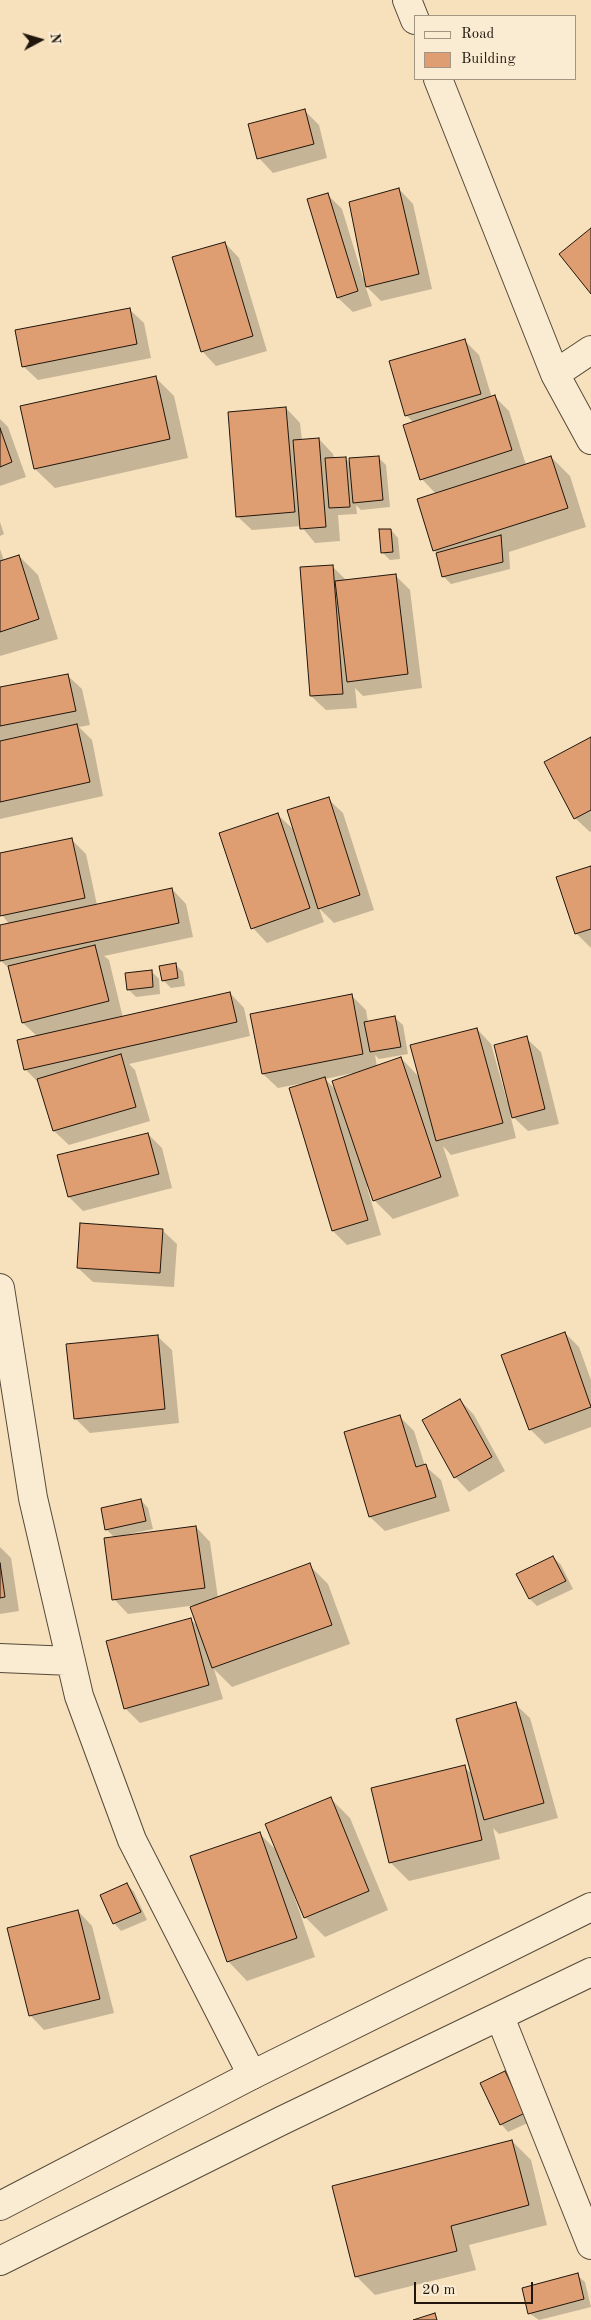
<!DOCTYPE html>
<style>
body{margin:0}
#map{position:relative;width:591px;height:2320px;overflow:hidden;background:#f7e1bc;font-family:"Old Standard TT",serif}
canvas{display:block}
.legend{position:absolute;left:414px;top:15px;width:162px;height:65px;box-sizing:border-box;background:#faecd3;border:1px solid #a39683;margin:0;padding:6px 9px;list-style:none;font-size:15px;color:#20160c}
.legend li{display:flex;align-items:center;gap:10px;height:25px}
.legend b{width:25px;border:1px solid #a39683}
.north{position:absolute;left:15px;top:15px;width:50px;height:50px;-webkit-text-stroke:4px #faecd3;paint-order:stroke;rotate:84deg;font-size:14px;font-weight:700;line-height:20px;text-align:center;color:#20160c}
.north::after{content:'';display:block;margin:auto;width:18px;height:22px;background:#20160c;clip-path:polygon(50% 0,100% 100%,50% 72%,0 100%)}
.scale{position:absolute;left:414px;top:2282px;width:119px;height:22px;box-sizing:border-box;border:2px solid #20160c;border-top:0;padding-left:6px;font-size:15px;line-height:18px;white-space:nowrap;color:#20160c;-webkit-text-stroke:4px #faecd3;paint-order:stroke}
</style>
<div id="map">
<canvas width="591" height="2320"></canvas>
<ul class="legend">
<li><b style="height:6px;background:#faecd3"></b>Road</li>
<li><b style="height:14px;background:#df9d72"></b>Building</li>
</ul>
<div class="north">N</div>
<div class="scale">20 m</div>
</div>
<script>
const ctx = document.querySelector('canvas').getContext('2d');
ctx.lineJoin = 'round';
function fill(path, color) {
  ctx.fillStyle = color;
  ctx.fill(path, 'evenodd');
}
function poly(rows) {
  const path = new Path2D();
  for (const r of rows) {
    path.moveTo(r[0], r[1]);
    for (let i = 2; i < r.length; i += 2) path.lineTo(r[i], r[i + 1]);
  }
  return path;
}
function strokePath(path, color, width, dash) {
  ctx.strokeStyle = color;
  ctx.lineWidth = width;
  ctx.lineCap = dash ? 'butt' : 'round';
  ctx.setLineDash(dash || []);
  ctx.stroke(path);
}
fill(poly([
 [304,110,319,125,327,158,273,173,259,158],
 [399,189,413,204,432,289,381,301,365,285,372,306,353,312,338,298,308,200,328,195,342,209,363,278],
 [225,243,239,258,267,351,216,366,202,351],
 [129,309,144,323,151,358,38,380,23,366],
 [465,341,479,355,492,398,495,397,509,411,526,465,551,457,570,476,586,527,509,552,510,569,451,584,443,576,438,554,434,550,436,494,422,479,414,423,406,415],
 [155,377,174,396,188,458,55,488,35,469,22,407],
 [286,408,300,423,302,441,319,439,333,454,334,459,345,458,350,463,378,457,386,465,390,507,361,510,356,505,357,514,338,515,340,541,315,543,301,526,252,530,237,516],
 [0,419,8,427,26,477,0,486],
 [0,522,4,534,0,536],
 [391,530,398,538,400,559,390,560,382,552],
 [0,549,4,561,19,556,38,575,58,639,0,656],
 [332,566,347,581,395,575,410,590,422,688,363,696,355,688,357,708,326,710,311,696],
 [67,675,82,689,90,725,79,727,92,740,103,796,0,819,0,688],
 [591,739,591,831,590,832,575,818],
 [328,799,343,813,374,910,334,923,319,908,324,922,267,943,253,928,277,814,295,831],
 [72,840,86,854,97,905,172,889,186,904,193,937,104,956,109,960,123,1018,230,993,244,1008,250,1036,129,1064,135,1070,150,1121,69,1145,54,1131,40,1084,25,1069,38,1037,23,1023,10,969,1,961,0,926,9,924,0,912,0,855],
 [591,867,591,948,576,933],
 [176,965,183,972,185,986,171,988,163,980],
 [151,971,159,979,160,994,136,997,128,989],
 [351,995,366,1010,368,1022,395,1018,403,1025,408,1054,379,1059,375,1055,377,1067,401,1058,420,1078,477,1029,491,1044,507,1101,509,1100,526,1038,541,1052,559,1124,528,1131,510,1114,516,1138,451,1155,443,1146,459,1196,393,1219,374,1200,369,1186,367,1187,381,1235,347,1245,333,1231,304,1083,278,1088,263,1074],
 [353,1073,337,1091,325,1079],
 [148,1134,162,1148,172,1188,83,1211,69,1197],
 [162,1230,177,1244,174,1287,93,1282,78,1268],
 [565,1333,579,1347,591,1380,591,1427,545,1444,530,1429],
 [157,1336,172,1350,179,1423,90,1433,75,1418],
 [460,1400,474,1415,505,1471,469,1492,455,1477],
 [400,1417,414,1431,425,1466,441,1480,450,1511,385,1531,370,1517],
 [141,1500,148,1508,153,1529,120,1536,120,1538,196,1527,210,1542,218,1598,309,1565,328,1584,350,1644,232,1687,214,1669,223,1699,140,1723,125,1708,190,1619,199,1627,197,1605,128,1614,114,1599,115,1538,106,1529],
 [0,1547,11,1558,19,1611,0,1614],
 [553,1557,561,1565,573,1589,537,1606,530,1599],
 [515,1704,530,1718,558,1818,499,1834,493,1828,500,1859,409,1881,390,1862,464,1767,473,1775],
 [331,1799,350,1818,388,1910,325,1937,305,1917,294,1889,292,1890,315,1957,247,1981,228,1961,260,1834,278,1852],
 [127,1884,134,1892,147,1920,121,1931,114,1923],
 [78,1911,92,1926,114,2013,44,2030,30,2015],
 [505,2072,513,2080,532,2121,508,2132,501,2124],
 [512,2141,531,2160,547,2225,469,2245,476,2270,375,2295,356,2276],
 [577,2275,585,2282,591,2307,539,2320,529,2313]
]), '#0003');
const building = poly([
 [305,109,314,144,257,159,248,124,305,109],
 [399,188,419,274,366,287,349,202,399,188],
 [328,193,358,291,337,298,307,199,328,193],
 [591,228,591,294,559,254,591,228],
 [225,242,253,336,201,352,172,257,225,242],
 [130,308,137,344,22,367,15,330,130,308],
 [465,339,481,394,405,416,389,361,465,339],
 [156,376,170,439,34,469,20,406,156,376],
 [495,395,512,450,420,480,403,425,495,395],
 [286,407,295,512,236,517,228,412,286,407],
 [0,428,12,462,0,467,0,428],
 [319,438,326,527,300,529,293,440,319,438],
 [379,456,383,500,353,503,349,458,379,456],
 [551,456,568,508,433,551,417,499,551,456],
 [346,457,350,507,329,508,325,458,346,457],
 [379,529,391,529,393,552,381,553,379,529],
 [501,535,503,562,442,577,436,553,501,535],
 [19,555,39,619,0,632,0,561,19,555],
 [333,565,343,694,310,696,300,567,333,565],
 [396,574,408,674,347,682,335,581,396,574],
 [68,674,76,711,0,726,0,687,68,674],
 [77,724,90,782,0,802,0,741,77,724],
 [591,737,591,810,574,819,544,762,591,737],
 [329,797,360,895,318,909,287,810,329,797],
 [278,813,310,908,251,929,219,833,278,813],
 [72,838,85,898,0,916,0,853,72,838],
 [591,866,591,929,575,934,556,877,591,866],
 [172,888,179,923,0,961,0,925,172,888],
 [95,945,109,1001,22,1023,8,966,95,945],
 [176,963,178,978,162,981,159,966,176,963],
 [152,970,153,987,127,990,125,973,152,970],
 [230,992,237,1022,24,1070,17,1040,230,992],
 [352,994,363,1054,262,1074,250,1014,352,994],
 [395,1016,401,1047,370,1052,364,1022,395,1016],
 [477,1028,503,1123,436,1141,410,1045,477,1028],
 [527,1036,545,1109,512,1118,494,1045,527,1036],
 [121,1054,136,1107,53,1131,37,1079,121,1054],
 [401,1057,441,1177,373,1201,332,1081,401,1057],
 [325,1077,368,1220,332,1231,289,1088,325,1077],
 [148,1133,159,1174,68,1197,57,1155,148,1133],
 [80,1223,163,1229,160,1273,77,1268,80,1223],
 [565,1332,591,1407,529,1430,501,1355,565,1332],
 [158,1335,165,1409,74,1419,66,1344,158,1335],
 [460,1399,492,1457,454,1478,422,1420,460,1399],
 [400,1415,416,1467,426,1464,436,1497,369,1517,344,1432,400,1415],
 [141,1499,146,1521,105,1530,101,1508,141,1499],
 [196,1526,205,1588,112,1600,104,1538,196,1526],
 [553,1556,566,1581,529,1599,516,1574,553,1556],
 [0,1563,5,1597,0,1598,0,1563],
 [310,1563,332,1625,212,1668,190,1607,310,1563],
 [191,1618,209,1685,124,1709,106,1641,191,1618],
 [516,1702,544,1803,484,1820,456,1719,516,1702],
 [465,1765,482,1840,389,1863,371,1788,465,1765],
 [331,1797,369,1891,304,1918,265,1824,331,1797],
 [260,1832,297,1938,227,1962,190,1856,260,1832],
 [127,1883,141,1912,113,1924,100,1895,127,1883],
 [78,1910,100,1999,29,2016,7,1928,78,1910],
 [505,2071,525,2113,500,2125,480,2083,505,2071],
 [512,2140,529,2205,451,2226,457,2251,355,2277,332,2186,512,2140],
 [578,2273,584,2299,528,2314,522,2288,578,2273],
 [435,2313,437,2320,413,2320,435,2313]
]);
fill(building, '#df9d72');
strokePath(building, '#20160c', 1);
const minor = poly([
 [407,0,415,20],
 [438,79,555,374,591,440],
 [555,374,591,350],
 [0,1288,33,1498,79,1696,132,1840,252,2075],
 [0,1658,71,1661],
 [500,2017,591,2245]
]);
const tertiary = poly([
 [0,2206,252,2075,591,1907],
 [0,2261,281,2121,591,1972]
]);
strokePath(minor, '#564938', 30);
strokePath(tertiary, '#564938', 30);
strokePath(minor, '#faecd3', 28);
strokePath(tertiary, '#faecd3', 28);
</script>
